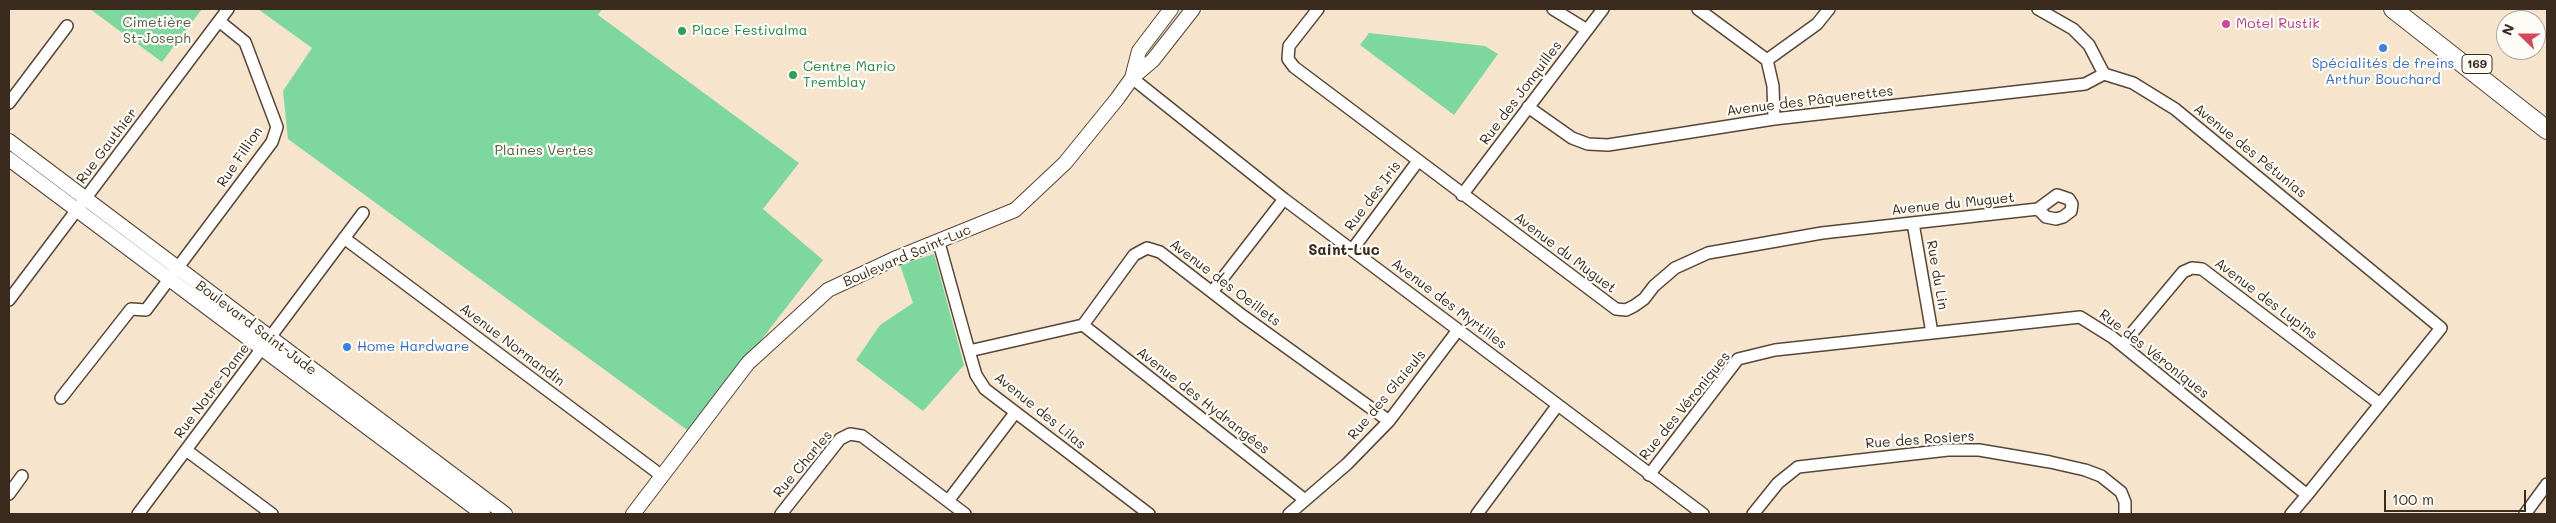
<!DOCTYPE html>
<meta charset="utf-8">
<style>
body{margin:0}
#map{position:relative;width:2556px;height:523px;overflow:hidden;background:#f6e4cc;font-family:Mali,sans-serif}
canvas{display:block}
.frame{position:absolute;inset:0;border:10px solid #3b2a1e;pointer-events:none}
.north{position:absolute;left:2496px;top:10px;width:50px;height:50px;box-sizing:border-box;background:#fdfcf7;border:1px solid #afa8a0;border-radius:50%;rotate:292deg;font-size:14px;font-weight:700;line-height:20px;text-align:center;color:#3b2a1e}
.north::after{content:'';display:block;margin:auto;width:18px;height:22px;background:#d1495b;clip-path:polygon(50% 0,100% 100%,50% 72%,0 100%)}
.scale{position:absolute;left:2384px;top:490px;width:142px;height:22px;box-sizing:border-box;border:2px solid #3b2a1e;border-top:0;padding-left:6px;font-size:15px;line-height:18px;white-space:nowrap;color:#3b2a1e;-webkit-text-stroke:4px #fdfcf7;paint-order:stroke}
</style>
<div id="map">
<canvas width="2556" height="523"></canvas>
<div class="frame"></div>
<div class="north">N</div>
<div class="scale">100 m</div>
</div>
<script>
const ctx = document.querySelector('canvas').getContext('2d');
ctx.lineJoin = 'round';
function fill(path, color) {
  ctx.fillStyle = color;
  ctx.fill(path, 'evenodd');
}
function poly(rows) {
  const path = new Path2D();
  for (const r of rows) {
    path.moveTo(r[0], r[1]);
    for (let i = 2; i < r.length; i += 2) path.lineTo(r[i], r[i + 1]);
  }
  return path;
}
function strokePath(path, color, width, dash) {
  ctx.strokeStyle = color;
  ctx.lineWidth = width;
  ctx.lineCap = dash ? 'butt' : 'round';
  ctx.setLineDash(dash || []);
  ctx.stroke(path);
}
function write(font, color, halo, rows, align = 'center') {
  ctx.font = font + ' Mali,sans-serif';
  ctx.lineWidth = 4.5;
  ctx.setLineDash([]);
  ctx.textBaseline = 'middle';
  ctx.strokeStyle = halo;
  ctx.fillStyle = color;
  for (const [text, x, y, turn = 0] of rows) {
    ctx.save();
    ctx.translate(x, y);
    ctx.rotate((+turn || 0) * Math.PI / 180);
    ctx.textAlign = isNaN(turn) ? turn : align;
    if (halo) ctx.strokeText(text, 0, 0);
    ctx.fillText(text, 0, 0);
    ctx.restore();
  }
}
fill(poly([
 [90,9,202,9,162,62],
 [258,9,602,9,598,15,799,163,763,209,823,260,690,432,288,139,283,91,312,48],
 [1369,33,1485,46,1498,54,1454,115,1360,45],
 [934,254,964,365,923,411,856,360,880,325,913,303,900,265]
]), '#7dd79e');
const minor = poly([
 [1318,9,1289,46,1288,59,1294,67,1616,309,1626,310,1634,306,1644,299,1654,286,1675,268,1708,253,1822,233,2038,209,2057,195,2069,199,2072,204,2071,211,2063,217,2056,219,2046,217,2038,209],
 [1553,9,1587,30],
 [1698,9,1767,60,1773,86,1774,119],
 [1767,60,1817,24,1829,9],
 [1132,78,1284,199,1703,514],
 [9,103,67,26],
 [1528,107,1572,138,1588,144,1608,145,1774,119,2085,84,2104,74],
 [1462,195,1603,9],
 [1913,223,1932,333],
 [344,238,662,476],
 [939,243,969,351,976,375,985,389,1149,514],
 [1352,250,1418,161],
 [1212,292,1284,199],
 [9,300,228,9],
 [1083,325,1305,500],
 [2122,345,2183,272,2192,268,2202,269,2380,404],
 [969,351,1083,325,1134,255,1147,248,1160,252,1243,316,1389,421],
 [61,398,131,309,146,310,272,142,277,127,245,42,219,21],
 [186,450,272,514],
 [1649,475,1738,359,1775,350,2080,317,2112,337,2307,495,2441,328,2175,109,2133,83,2104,74,2089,45,2073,29,2038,9],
 [9,494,22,476],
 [948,501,1015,413],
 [138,514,363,213],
 [781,514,840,439,850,434,862,436,965,514],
 [1289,514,1347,464,1389,421,1458,330],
 [1477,514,1557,406],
 [1753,514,1778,483,1798,467,1948,450,1979,450,2050,462,2085,470,2101,476,2121,492,2125,502,2125,514],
 [2291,514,2307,495],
 [2525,514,2547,484]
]);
const tertiary = poly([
 [1132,78,1139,51,1171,9],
 [9,141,505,514],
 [9,159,483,514],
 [633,514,748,363,828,290,894,259,1015,210,1065,163,1117,99,1132,78,1153,60,1193,9]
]);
const primary = poly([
 [2393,9,2547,130]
]);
strokePath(minor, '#574638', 14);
strokePath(tertiary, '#574638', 16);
strokePath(primary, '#574638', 20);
strokePath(minor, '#fff', 11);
strokePath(tertiary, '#fff', 14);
strokePath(primary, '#fff', 18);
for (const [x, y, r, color] of [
 [2226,24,5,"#d1479c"],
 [682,31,5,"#2e9e5b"],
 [2383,48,5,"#3f7fe0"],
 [793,75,5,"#2e9e5b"],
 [347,347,5,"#3f7fe0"]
]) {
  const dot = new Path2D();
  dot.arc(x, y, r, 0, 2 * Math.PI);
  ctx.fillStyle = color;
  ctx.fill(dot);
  strokePath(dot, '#fdfcf7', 2);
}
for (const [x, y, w] of [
 [2477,64,30]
]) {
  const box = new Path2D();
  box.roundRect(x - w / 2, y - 9.5, w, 19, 4);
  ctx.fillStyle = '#fdfcf7';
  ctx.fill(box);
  strokePath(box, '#3b2a1e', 1);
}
write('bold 12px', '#3b2a1e', null, [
 ["169",2477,64]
]);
write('14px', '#4f5e44', '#fdfcf7', [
 ["Cimetière",157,23],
 ["St-Joseph",157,39],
 ["Plaines Vertes",544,151]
]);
write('14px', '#b23c85', '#fdfcf7', [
 ["Motel Rustik",2236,24]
], 'left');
write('14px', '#27864d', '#fdfcf7', [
 ["Place Festivalma",692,31],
 ["Centre Mario",803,67],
 ["Tremblay",803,83]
], 'left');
write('14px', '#366cbe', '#fdfcf7', [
 ["Spécialités de freins",2383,64],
 ["Arthur Bouchard",2383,80],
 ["Home Hardware",357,347,"left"]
]);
write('14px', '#3b2a1e', '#fdfcf7', [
 ["Rue des Jonquilles",1521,93,-53],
 ["Avenue des Pâquerettes",1810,101,-7],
 ["Rue Gauthier",107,146,-53],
 ["Avenue des Pétunias",2250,151,39],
 ["Rue Fillion",240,157,-56],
 ["Rue des Iris",1373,196,-53],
 ["Avenue du Muguet",1953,204,-6],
 ["Avenue du Muguet",1565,253,37],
 ["Boulevard Saint-Luc",907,256,-23],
 ["Rue du Lin",1937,275,80],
 ["Avenue des Oeillets",1225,283,37],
 ["Avenue des Lupins",2266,299,37],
 ["Avenue des Myrtilles",1449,304,37],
 ["Boulevard Saint-Jude",256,328,37],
 ["Avenue Normandin",512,345,37],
 ["Rue des Véroniques",2154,354,38],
 ["Rue Notre-Dame",212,391,-53],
 ["Rue des Glaieuls",1387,395,-50],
 ["Avenue des Hydrangées",1203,401,38],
 ["Rue des Véroniques",1685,406,-51],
 ["Avenue des Lilas",1040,411,39],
 ["Rue des Rosiers",1920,440,-4],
 ["Rue Charles",803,464,-50]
]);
write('bold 15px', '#3b2a1e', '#fdfcf7', [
 ["Saint-Luc",1344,250]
]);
</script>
